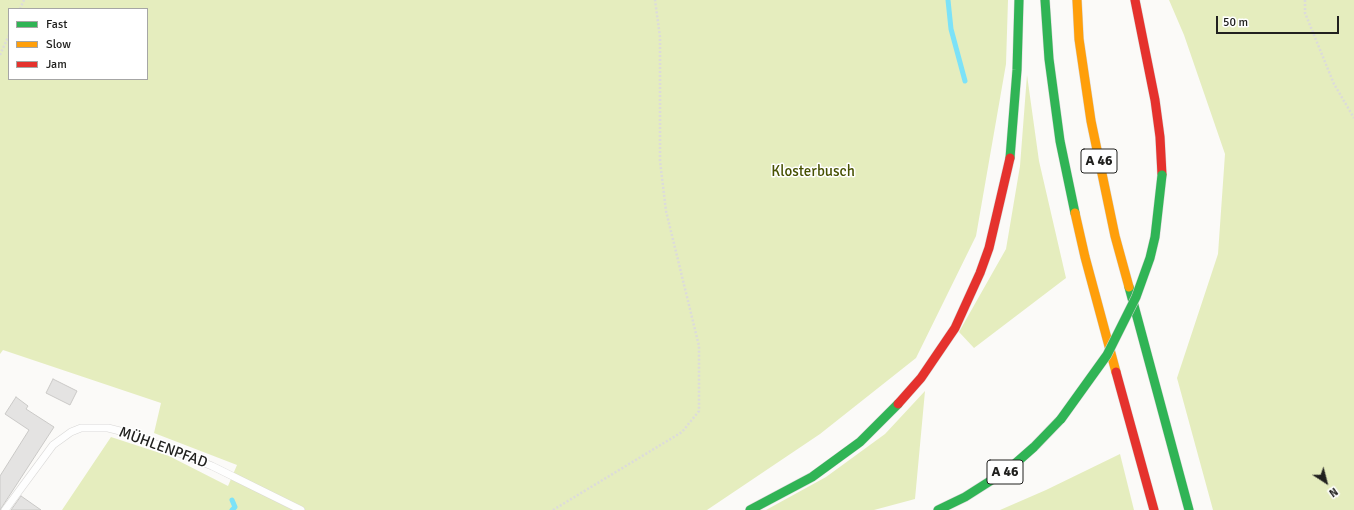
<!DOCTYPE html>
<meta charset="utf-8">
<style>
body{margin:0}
#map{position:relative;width:1354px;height:510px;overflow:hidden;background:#fbfaf8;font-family:Signika,sans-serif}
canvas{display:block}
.legend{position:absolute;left:8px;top:8px;width:140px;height:72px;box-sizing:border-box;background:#fff;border:1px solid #a6a6a5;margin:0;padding:5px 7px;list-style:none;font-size:12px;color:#21211f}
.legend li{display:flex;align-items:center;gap:8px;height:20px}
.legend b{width:20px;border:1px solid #a6a6a5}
.north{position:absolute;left:1306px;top:462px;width:40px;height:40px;-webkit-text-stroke:3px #fff;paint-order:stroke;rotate:144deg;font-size:11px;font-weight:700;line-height:16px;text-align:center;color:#21211f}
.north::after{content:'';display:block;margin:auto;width:14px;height:18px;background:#21211f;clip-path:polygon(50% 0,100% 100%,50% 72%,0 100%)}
.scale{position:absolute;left:1216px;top:16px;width:123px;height:18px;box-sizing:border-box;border:2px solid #21211f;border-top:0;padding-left:5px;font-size:12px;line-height:14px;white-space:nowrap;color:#21211f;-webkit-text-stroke:3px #fff;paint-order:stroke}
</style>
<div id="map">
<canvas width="1354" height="510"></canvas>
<ul class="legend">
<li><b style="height:5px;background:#30b455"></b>Fast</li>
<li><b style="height:5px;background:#ff9f0a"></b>Slow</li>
<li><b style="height:5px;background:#e5322d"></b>Jam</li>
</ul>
<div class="north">N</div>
<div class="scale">50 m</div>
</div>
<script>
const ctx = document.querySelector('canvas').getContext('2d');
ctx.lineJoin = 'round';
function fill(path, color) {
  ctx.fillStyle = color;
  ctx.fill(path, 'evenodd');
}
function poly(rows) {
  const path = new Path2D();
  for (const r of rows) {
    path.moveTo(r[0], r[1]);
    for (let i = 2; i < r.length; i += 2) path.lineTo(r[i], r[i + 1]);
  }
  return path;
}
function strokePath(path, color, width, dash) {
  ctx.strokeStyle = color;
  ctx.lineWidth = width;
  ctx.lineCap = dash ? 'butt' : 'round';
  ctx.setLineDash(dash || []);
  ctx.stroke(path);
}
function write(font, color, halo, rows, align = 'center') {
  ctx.font = font + ' Signika,sans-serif';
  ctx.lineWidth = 3;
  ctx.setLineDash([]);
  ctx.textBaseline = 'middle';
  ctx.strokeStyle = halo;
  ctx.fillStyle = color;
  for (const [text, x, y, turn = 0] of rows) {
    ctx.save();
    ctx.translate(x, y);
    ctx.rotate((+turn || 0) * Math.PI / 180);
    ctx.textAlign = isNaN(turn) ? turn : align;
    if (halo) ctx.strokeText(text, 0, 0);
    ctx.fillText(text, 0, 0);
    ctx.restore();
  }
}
fill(poly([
 [0,0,1008,0,1006,64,976,236,916,358,820,434,707,510,62,510,111,437,169,456,228,486,237,465,154,433,161,403,3,350,0,354],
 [9,9,147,9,147,79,9,79],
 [1169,0,1354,0,1354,510,1213,510,1177,378,1218,254,1225,154,1184,35],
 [1027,75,1039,161,1066,278,974,348,959,332,1006,249,1020,166],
 [925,391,915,499,874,510,766,510,826,477,885,434],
 [1120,454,1134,510,1000,510,1046,490]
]), '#e5edbe');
strokePath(poly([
 [948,0,951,29,965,81],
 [232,510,235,507,232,500]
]), '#7ce2f8', 5);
const building = poly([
 [53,379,77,391,70,405,46,393,53,379],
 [16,397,28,406,26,409,54,427,0,510,0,476,29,430,5,414,16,397],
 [21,496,41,510,11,510,21,496]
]);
fill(building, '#e4e3e2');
strokePath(building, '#cac9c7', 1);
const lane = poly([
 [5,510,53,445,71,432,81,428,108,428,128,433,212,466,301,510]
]);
const fast = poly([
 [1045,0,1049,59,1060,141,1075,213],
 [1010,158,1017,70,1019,0],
 [1129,287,1189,510],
 [750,510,812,477,860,442,898,404],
 [938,510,965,497,1009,469,1034,447,1061,419]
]);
const slow = poly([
 [1077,0,1079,39,1091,121,1115,236,1129,287],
 [1075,213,1085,257,1116,372]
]);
const jam = poly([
 [1135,0,1155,100,1160,137,1162,175],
 [1116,372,1154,510],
 [898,404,921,378,955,328,980,273,989,248,1010,158]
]);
strokePath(lane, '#d8d7d6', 8);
strokePath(fast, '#d8d7d6', 10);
strokePath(slow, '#d8d7d6', 10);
strokePath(jam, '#d8d7d6', 10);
strokePath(poly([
 [1305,0,1305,13,1334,84,1354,118],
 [20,9,24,0],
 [0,55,9,35],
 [553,510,682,432,699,411,699,346,666,211,660,161,660,37,655,0]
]), '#dcdbda', 2.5, [2, 2]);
strokePath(lane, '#fefefe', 7);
strokePath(fast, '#30b455', 9);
strokePath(slow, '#ff9f0a', 9);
strokePath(jam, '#e5322d', 9);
const fastBridge = poly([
 [1061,419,1107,355,1136,297,1150,258,1155,237,1162,175]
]);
strokePath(fastBridge, '#d8d7d6', 10, []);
strokePath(fastBridge, '#30b455', 9);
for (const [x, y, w] of [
 [1099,161,36],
 [1005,472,36]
]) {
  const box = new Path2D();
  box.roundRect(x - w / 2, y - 12, w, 24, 3);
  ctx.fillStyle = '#fff';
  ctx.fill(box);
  strokePath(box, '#21211f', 1);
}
write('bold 14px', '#21211f', null, [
 ["A 46",1099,161],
 ["A 46",1005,472]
]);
write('15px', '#475102', '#fff', [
 ["Klosterbusch",813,172]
]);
write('15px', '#21211f', '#fff', [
 ["MÜHLENPFAD",163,448,20]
]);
</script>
